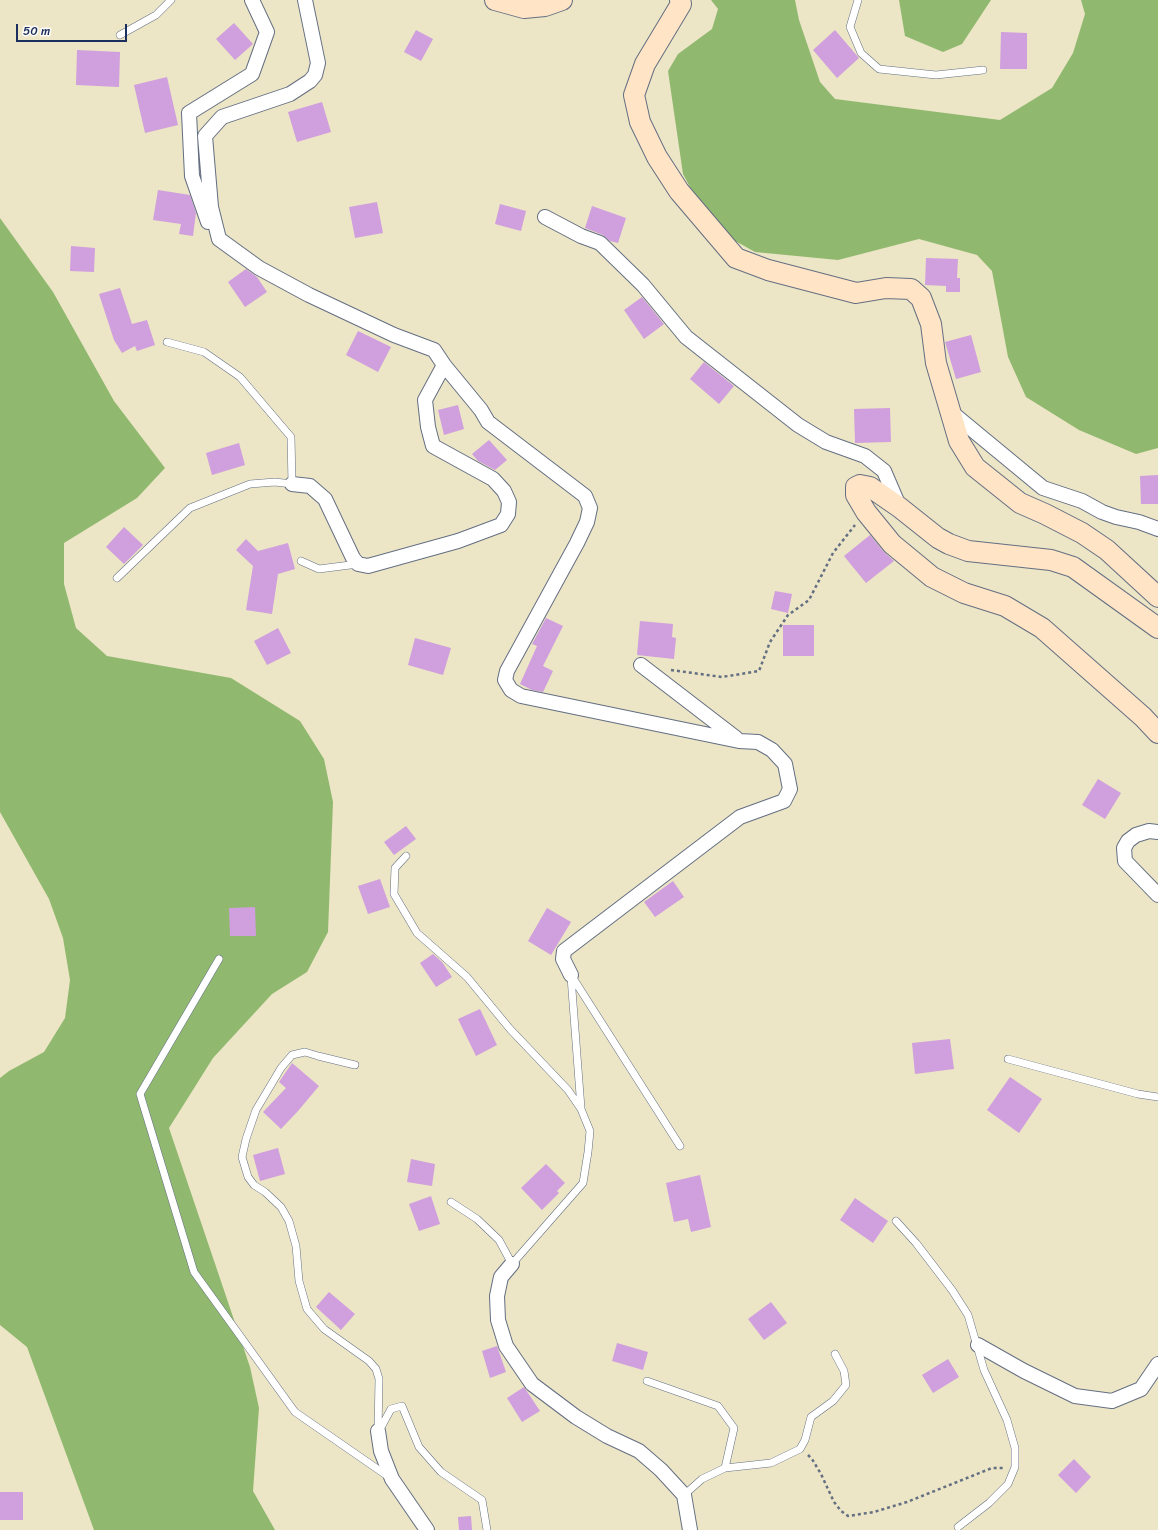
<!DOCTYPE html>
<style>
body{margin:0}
#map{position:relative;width:1158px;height:1530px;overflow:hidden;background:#ece5c6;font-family:Sriracha,sans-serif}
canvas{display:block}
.scale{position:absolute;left:16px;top:24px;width:111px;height:18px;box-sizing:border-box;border:2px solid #1b2f5e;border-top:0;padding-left:5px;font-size:12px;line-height:14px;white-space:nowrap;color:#1b2f5e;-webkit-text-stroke:3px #fdfcf7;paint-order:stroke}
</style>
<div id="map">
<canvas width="1158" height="1530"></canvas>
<div class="scale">50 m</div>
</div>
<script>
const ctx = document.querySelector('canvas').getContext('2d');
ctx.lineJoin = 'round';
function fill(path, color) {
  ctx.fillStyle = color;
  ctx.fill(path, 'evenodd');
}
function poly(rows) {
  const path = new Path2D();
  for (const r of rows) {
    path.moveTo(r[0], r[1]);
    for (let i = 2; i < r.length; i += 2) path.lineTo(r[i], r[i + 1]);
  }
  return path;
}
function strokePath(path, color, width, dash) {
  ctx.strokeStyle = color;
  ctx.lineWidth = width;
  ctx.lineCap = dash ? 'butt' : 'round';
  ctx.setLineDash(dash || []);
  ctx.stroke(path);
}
fill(poly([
 [711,0,795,0,799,20,820,82,835,99,1000,120,1052,88,1073,53,1085,14,1081,0,1158,0,1158,448,1136,454,1079,430,1026,397,1008,357,992,271,977,255,919,239,838,260,755,252,712,228,683,174,668,71,678,54,712,29,718,9],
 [899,0,991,0,962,44,943,52,905,36],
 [0,218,53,292,114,401,165,468,137,498,64,543,64,584,76,628,107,656,231,678,300,721,324,759,333,802,328,932,307,972,272,994,213,1058,169,1128,250,1367,259,1408,253,1491,275,1530,94,1530,27,1347,0,1325,0,1078,9,1071,44,1052,65,1018,70,980,63,938,49,899,0,812]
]), '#90b96f');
fill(poly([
 [234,23,253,44,235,60,216,39],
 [416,30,433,39,421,61,404,52],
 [835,30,859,58,837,78,813,50],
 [1001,32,1027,33,1027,69,1000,69],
 [77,50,120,52,119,87,76,85],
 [167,77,178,125,145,133,134,85],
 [322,102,331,132,297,142,288,112],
 [158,190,190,195,196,213,193,236,179,234,181,224,153,220],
 [377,202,383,233,355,238,349,207],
 [500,204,526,211,521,231,495,224],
 [592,206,626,218,618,243,610,241,603,235,585,228],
 [71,246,95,248,94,272,70,271],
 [926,258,958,259,957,278,960,278,960,292,946,292,946,286,925,285],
 [246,269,257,277,267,292,245,307,228,282],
 [120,288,132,324,147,320,155,345,137,351,135,346,122,353,114,340,99,294],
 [642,297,664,324,644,339,624,310],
 [358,331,391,347,378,372,346,355],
 [971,335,981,372,956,379,945,342],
 [704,362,734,386,719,404,690,379],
 [458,405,464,429,444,435,438,410],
 [890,408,891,442,855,443,854,409],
 [489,440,507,460,495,470,478,461,472,454],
 [239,443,245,465,212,475,206,453],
 [1158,475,1158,504,1141,504,1140,476],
 [124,527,143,545,124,564,106,547],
 [870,535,883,551,894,561,866,583,844,556],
 [246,539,258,551,288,543,295,569,278,574,272,614,246,610,253,566,236,550],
 [775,591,792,594,788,613,771,609],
 [546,618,563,626,543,666,553,671,543,692,532,690,520,684,537,646,532,644],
 [640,621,673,624,672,637,676,638,674,659,637,655],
 [783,625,814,625,814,656,783,656],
 [278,628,291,653,267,665,254,641],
 [415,638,451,648,443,675,408,665],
 [1098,779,1121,793,1105,819,1082,805],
 [406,826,416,839,394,855,384,842],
 [380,879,390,907,368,914,358,886],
 [673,881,684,897,655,917,644,902],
 [255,907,256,936,230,936,229,908],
 [547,908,571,922,551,955,528,941],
 [433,954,442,962,452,977,436,987,420,963],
 [480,1009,497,1045,476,1056,458,1019],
 [950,1039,954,1069,915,1074,912,1043],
 [292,1063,319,1086,298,1111,281,1129,263,1112,286,1088,279,1082],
 [1010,1077,1042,1099,1019,1133,987,1110],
 [278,1148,285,1174,260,1181,253,1155],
 [411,1159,435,1164,432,1186,407,1182],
 [546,1164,565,1183,557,1191,559,1193,542,1210,521,1188],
 [700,1175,711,1227,691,1232,688,1219,674,1222,666,1183],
 [431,1196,440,1224,419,1231,409,1204],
 [855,1198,888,1221,873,1243,840,1220],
 [329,1292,355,1314,341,1330,316,1307],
 [771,1302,787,1323,764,1340,748,1319],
 [617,1343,648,1352,643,1370,612,1361],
 [497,1346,506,1372,490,1378,482,1351],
 [948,1359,959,1377,933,1393,922,1375],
 [524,1387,540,1411,522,1422,507,1398],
 [1074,1459,1091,1477,1076,1493,1058,1475],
 [0,1492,23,1492,23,1520,0,1520],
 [471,1516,472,1530,459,1530,458,1517]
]), '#d09fdd');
const lane = poly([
 [858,0,850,27,861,53,879,69,936,75,983,70],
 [120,35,156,15,171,0],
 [301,561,319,569,358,564],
 [117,578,190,508,250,484,275,482,292,484,291,437,240,377,204,352,167,342],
 [406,856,395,868,394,894,417,933,467,977,510,1029,568,1090,581,1109,590,1131,588,1152,583,1183,512,1264,499,1240,477,1219,451,1202],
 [219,959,140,1094,194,1272,295,1412,389,1477],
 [571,975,680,1146],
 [571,977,581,1108],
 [1008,1059,1138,1094,1158,1097],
 [355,1065,318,1056,305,1052,292,1055,281,1068,256,1110,246,1139,242,1157,248,1177,254,1185,265,1192,281,1207,289,1221,296,1246,299,1281,307,1309,324,1329,369,1361,376,1369,379,1379,378,1431],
 [896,1221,916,1243,952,1290,968,1315,984,1370,1007,1420,1015,1448,1015,1467,1008,1484,989,1503,958,1527],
 [647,1381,718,1406,734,1428,725,1468],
 [379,1431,391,1409,402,1406,419,1447,441,1472,482,1500,487,1530],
 [684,1495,702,1479,725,1468,771,1463,800,1449,805,1440,811,1417,833,1401,846,1385,844,1371,835,1354]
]);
const street = poly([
 [545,217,581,236,600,243,643,285,686,337,798,425,826,442,865,456,884,471,899,506],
 [208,222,192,176,189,113,252,74,267,32,252,0],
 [444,365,481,410,488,422,585,496,590,508,587,522,577,543,507,671,505,680,511,690,521,696,739,741,758,742,772,750,785,764,790,789,784,801,740,817,564,951,563,959,571,975],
 [951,412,1043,488,1082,501,1102,512,1116,517,1139,522,1158,529],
 [292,484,310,486,325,499,353,558,358,564,368,566,458,541,501,525,508,514,509,502,504,491,493,479,433,446,428,427,425,400,444,365,434,350,394,335,309,295,259,268,219,239,211,207,205,136,222,117,290,94,310,81,315,75,318,63,305,0],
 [641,665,736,738],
 [1158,832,1149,831,1136,835,1128,841,1124,848,1125,861,1158,895],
 [512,1264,501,1277,497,1296,498,1320,506,1346,532,1384,576,1417,607,1436,639,1451,661,1470,684,1495,690,1530],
 [978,1345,1024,1371,1075,1396,1112,1401,1141,1389,1158,1364],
 [378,1431,381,1451,392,1479,427,1530]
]);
const secondary = poly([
 [495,0,524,8,545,6,562,0],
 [680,0,681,4,645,64,634,95,640,122,657,157,679,191,736,258,768,270,856,293,886,288,911,289,921,298,931,324,936,363,959,441,975,467,1020,503,1045,514,1082,533,1107,550,1158,597],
 [1158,628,1073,567,1051,560,968,551,949,544,938,538,899,507,870,487,860,485,856,487,856,495,866,512,892,544,932,577,964,593,1005,606,1042,628,1143,717,1158,733]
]);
strokePath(lane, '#646f82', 8);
strokePath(street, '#646f82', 16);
strokePath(secondary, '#646f82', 22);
strokePath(poly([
 [671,670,722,677,759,671,770,642,788,615,809,600,833,553,855,525],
 [808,1455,812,1459,821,1474,834,1502,841,1511,848,1516,874,1512,907,1502,992,1468,1003,1468]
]), '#646f82', 2.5, [3, 3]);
strokePath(lane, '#fff', 7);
strokePath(street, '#fff', 14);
strokePath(secondary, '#ffe4c6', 20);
</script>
